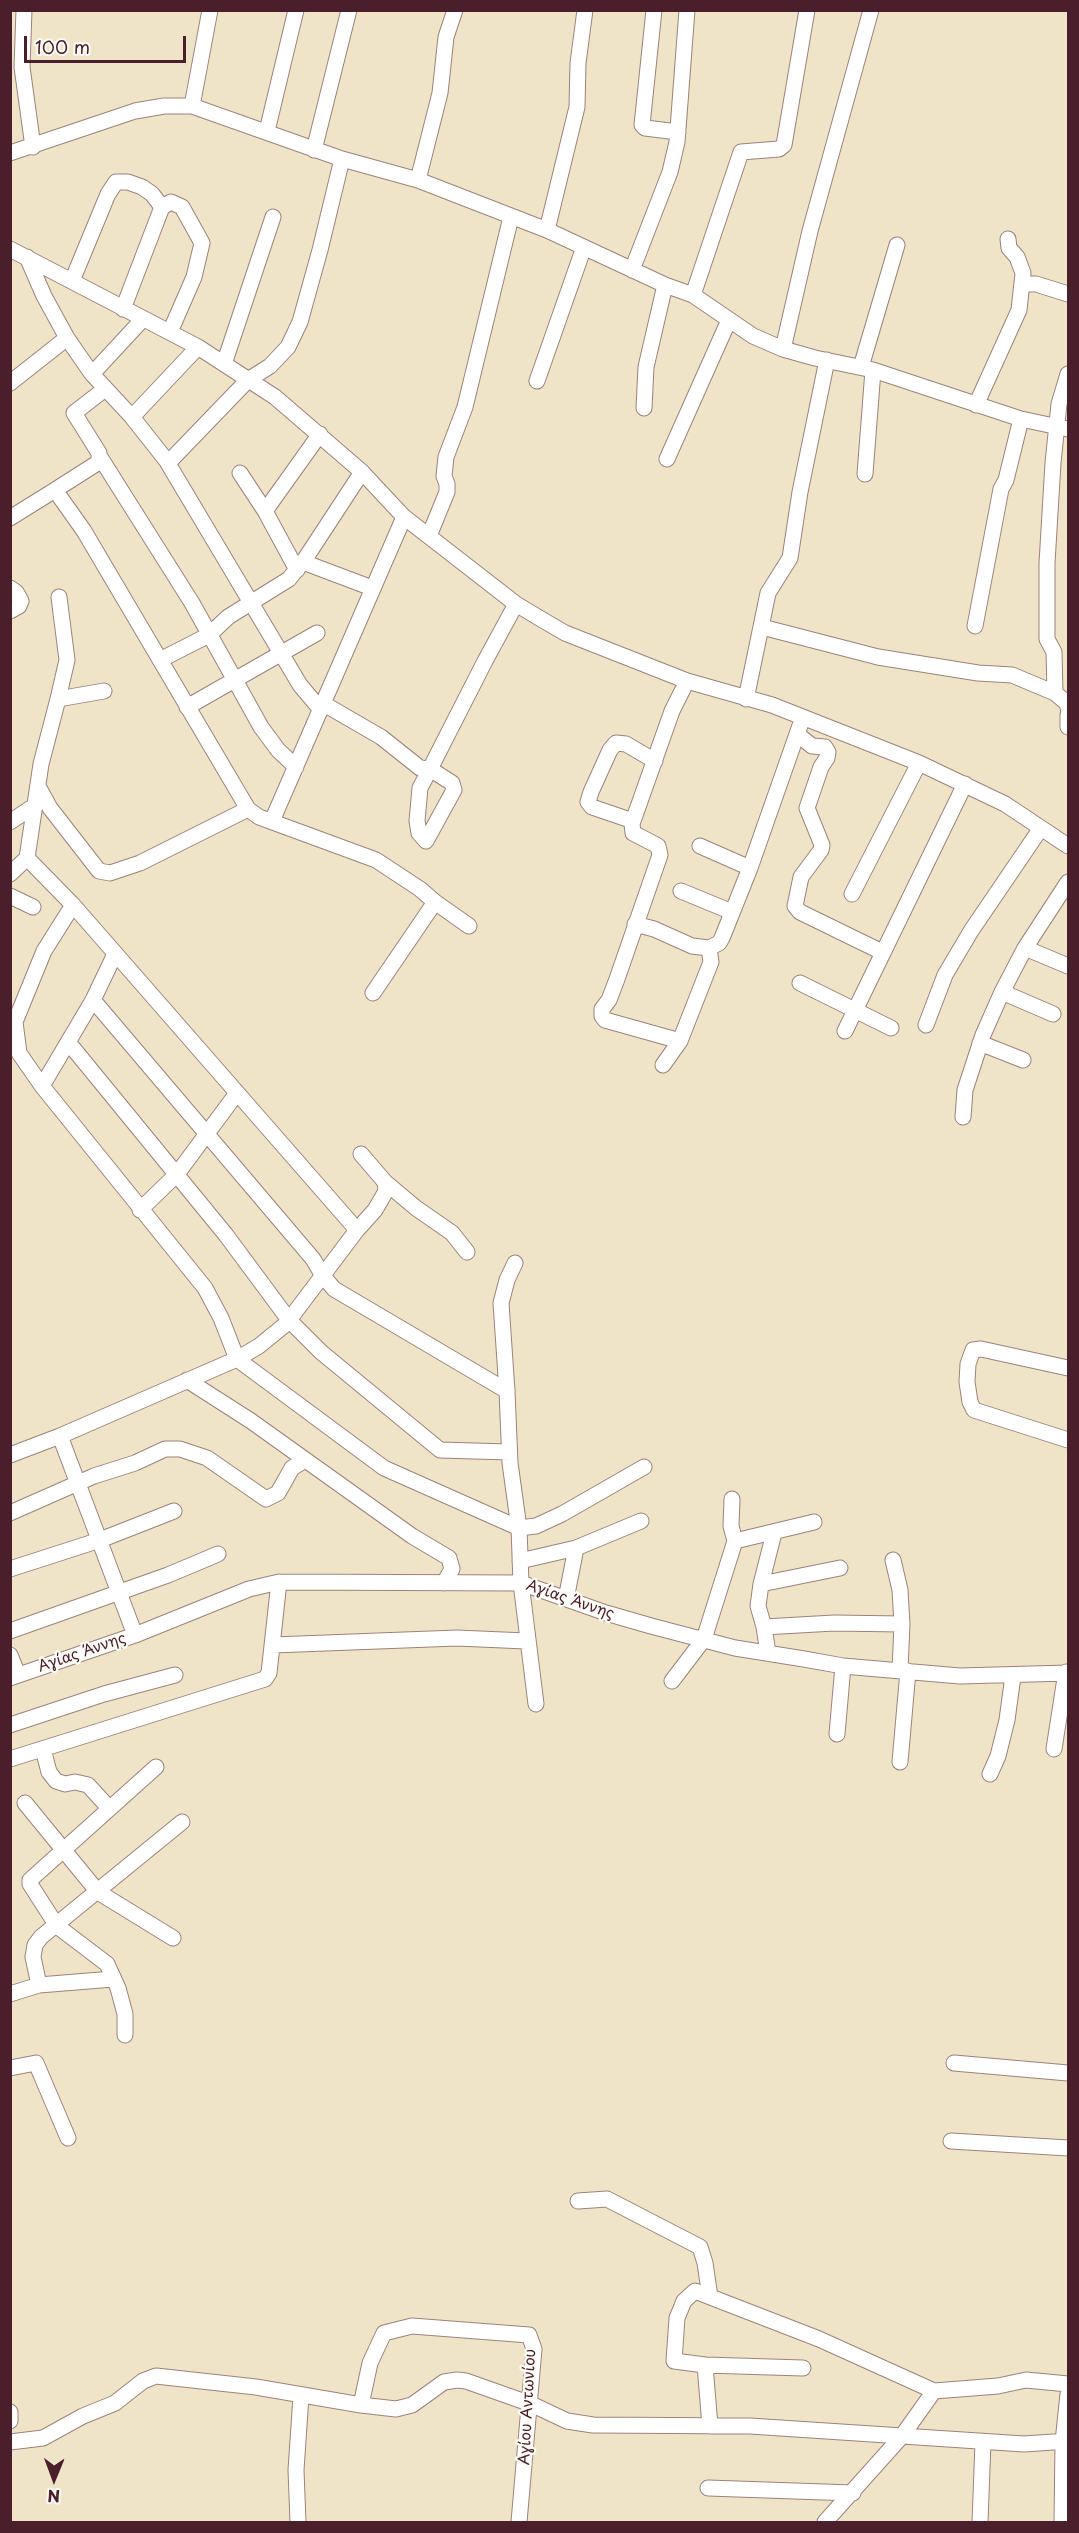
<!DOCTYPE html>
<meta charset="utf-8">
<style>
body{margin:0}
#map{position:relative;width:1079px;height:2533px;overflow:hidden;background:#f0e4c8;font-family:"Playpen Sans",sans-serif}
canvas{display:block}
.frame{position:absolute;inset:0;border:12px solid #4a1f2b;pointer-events:none}
.north{position:absolute;left:24px;top:2449px;width:60px;height:60px;-webkit-text-stroke:4px #fdfcf7;paint-order:stroke;rotate:181deg;font-size:16px;font-weight:700;line-height:24px;text-align:center;color:#4a1f2b}
.north::after{content:'';display:block;margin:auto;width:21px;height:27px;background:#4a1f2b;clip-path:polygon(50% 0,100% 100%,50% 72%,0 100%)}
.scale{position:absolute;left:24px;top:36px;width:162px;height:27px;box-sizing:border-box;border:3px solid #4a1f2b;border-top:0;padding-left:8px;font-size:18px;line-height:21px;white-space:nowrap;color:#4a1f2b;-webkit-text-stroke:4px #fdfcf7;paint-order:stroke}
</style>
<div id="map">
<canvas width="1079" height="2533"></canvas>
<div class="frame"></div>
<div class="north">N</div>
<div class="scale">100 m</div>
</div>
<script>
const ctx = document.querySelector('canvas').getContext('2d');
ctx.lineJoin = 'round';
function poly(rows) {
  const path = new Path2D();
  for (const r of rows) {
    path.moveTo(r[0], r[1]);
    for (let i = 2; i < r.length; i += 2) path.lineTo(r[i], r[i + 1]);
  }
  return path;
}
function strokePath(path, color, width, dash) {
  ctx.strokeStyle = color;
  ctx.lineWidth = width;
  ctx.lineCap = dash ? 'butt' : 'round';
  ctx.setLineDash(dash || []);
  ctx.stroke(path);
}
function write(font, color, halo, rows, align = 'center') {
  ctx.font = font + ' "Playpen Sans",sans-serif';
  ctx.lineWidth = 4.5;
  ctx.setLineDash([]);
  ctx.textBaseline = 'middle';
  ctx.strokeStyle = halo;
  ctx.fillStyle = color;
  for (const [text, x, y, turn = 0] of rows) {
    ctx.save();
    ctx.translate(x, y);
    ctx.rotate((+turn || 0) * Math.PI / 180);
    ctx.textAlign = isNaN(turn) ? turn : align;
    if (halo) ctx.strokeText(text, 0, 0);
    ctx.fillText(text, 0, 0);
    ctx.restore();
  }
}
const minor = poly([
 [24,10,22,67,33,147],
 [654,10,642,125,645,128,678,132],
 [192,106,210,10],
 [267,131,296,10],
 [314,150,349,10],
 [10,153,135,111,164,106,192,106,342,159,418,180,547,230,665,285,693,295,753,336,783,349,815,358,873,370,1021,419,1068,429],
 [418,180,440,93,446,37,455,10],
 [547,230,577,107,578,63,585,10],
 [10,249,198,347,275,397,362,472,404,517,516,604,541,619,565,633,687,681,772,705,919,763,1005,804,1068,846],
 [27,257,44,296,67,338,92,374,132,417,166,460,300,685,321,710],
 [632,270,670,172,677,142,687,10],
 [72,281,108,194,116,182,128,182,142,187,152,194,162,207,171,202,182,207,202,243,194,277,170,332],
 [1023,284,1036,284,1068,294],
 [693,295,741,152,779,149,784,145,807,10],
 [123,309,162,207],
 [783,349,810,231,871,10],
 [224,364,273,217],
 [861,367,897,245],
 [92,374,143,319],
 [1068,374,1059,404,1053,463,1047,563,1047,639,1054,652,1055,693,1068,704,1068,708],
 [537,381,584,247],
 [10,383,67,338],
 [105,389,74,413,99,453,99,462,55,490,84,531,248,809,259,817,376,860,420,889,435,902,373,993],
 [976,405,1019,310,1023,273,1017,257,1009,248,1008,239],
 [644,408,646,367,665,285],
 [132,417,198,347],
 [100,457,192,603,261,727,278,750,296,767],
 [667,459,729,320],
 [168,463,248,380,270,366,288,347,300,322,320,250,342,159],
 [240,473,265,511,297,570],
 [865,474,873,370],
 [265,511,320,434],
 [10,518,55,490],
 [429,536,447,492,447,484,444,476,446,457,465,407,511,217],
 [303,562,372,588],
 [10,588,16,592,21,601,19,606,10,611],
 [975,626,1001,489,1006,480,1021,419],
 [762,627,878,657,978,673,1012,675,1055,693],
 [160,660,209,635,228,617,289,579,305,559,362,472],
 [58,699,67,660,59,597],
 [746,699,768,593,790,558,800,492,827,360],
 [324,704,381,737,420,768,430,769,452,783,454,790,426,841,419,833,417,821,420,788,430,769,485,661,516,604],
 [187,707,317,633],
 [1068,727,1068,715],
 [797,734,812,746,825,747,828,752,827,758,821,767,807,808,822,845,821,850,801,877,795,906,800,912,882,952],
 [38,786,50,808,99,871,110,873,140,863,248,809],
 [272,821,404,517],
 [633,821,592,807,588,802,591,792,610,750,616,743,626,744,655,761],
 [10,822,34,806],
 [700,846,750,868],
 [27,858,73,905,44,951,15,1022,19,1053,42,1086],
 [10,874,27,858,41,764,58,699,104,691],
 [681,891,732,912],
 [852,894,919,763],
 [10,896,33,907],
 [435,902,469,926],
 [73,905,357,1230,286,1324,259,1346,237,1359,60,1436,135,1635],
 [635,924,654,929,692,946,709,948],
 [1025,948,1068,966],
 [115,954,93,1000,42,1086,205,1288,221,1318,237,1359,384,1468,519,1528,521,1583,536,1704],
 [800,983,891,1028],
 [1002,992,1053,1014],
 [93,1000,313,1259,323,1276,334,1289,507,1391,510,1463,519,1528,536,1526,562,1514,644,1467],
 [926,1025,945,975,971,931,1041,828],
 [845,1031,965,784],
 [680,1041,605,1020,602,1016,602,1009,609,1000,617,979,660,855,658,846,633,833,632,824,672,711,687,681],
 [68,1042,226,1235,289,1320,321,1352,440,1450,509,1452],
 [980,1043,1023,1060],
 [663,1065,680,1041,711,962,709,948,719,943,722,938,750,868,803,717],
 [963,1117,965,1090,983,1035,1002,992,1025,948,1068,882],
 [385,1182,416,1208,452,1233,467,1252],
 [140,1210,177,1174,237,1093],
 [357,1230,375,1210,386,1191,385,1182,361,1154],
 [1068,1368,981,1349,973,1350,968,1364,967,1382,970,1402,974,1410,1068,1440],
 [187,1380,251,1421,412,1536,449,1558,452,1569,444,1583],
 [507,1391,501,1303,507,1280,515,1263],
 [10,1455,60,1436],
 [732,1499,731,1526,735,1541],
 [10,1513,94,1476,135,1463,165,1449,180,1449,207,1458,266,1499,278,1493,292,1468,305,1460],
 [893,1560,900,1590,902,1624,900,1670],
 [520,1561,576,1548,641,1521],
 [10,1569,100,1540,174,1511],
 [761,1584,840,1568],
 [566,1599,576,1548],
 [764,1627,834,1623,902,1624],
 [10,1631,168,1575,218,1554],
 [273,1645,457,1638,526,1641],
 [768,1653,764,1627,758,1606,761,1584,774,1533],
 [10,1655,18,1675],
 [10,1678,135,1635,249,1589,279,1582,521,1583,606,1613,651,1626,735,1648,804,1659,843,1666,960,1676,1068,1673],
 [672,1681,704,1639,735,1541,814,1522],
 [10,1725,104,1694,175,1675],
 [837,1734,843,1666],
 [43,1749,49,1772,56,1781,65,1784,75,1782,88,1785,109,1808],
 [1054,1749,1066,1672],
 [10,1759,265,1679,269,1673,279,1582],
 [900,1762,908,1671],
 [990,1774,998,1756,1007,1720,1013,1676],
 [25,1803,98,1892,173,1938],
 [39,1985,33,1957,35,1945,41,1937,182,1822],
 [10,1994,39,1985,113,1979],
 [125,2035,125,2014,118,1988,107,1964,57,1926,30,1884,30,1880,156,1767],
 [954,2063,1068,2073],
 [10,2068,36,2063,68,2138],
 [951,2141,1068,2148],
 [578,2201,607,2199,700,2247,705,2263,710,2297],
 [705,2365,803,2368],
 [934,2391,998,2386,1026,2380,1068,2384],
 [361,2405,370,2363,384,2333,412,2326,529,2335,534,2349,519,2522],
 [10,2412,10,2421],
 [710,2426,705,2365,674,2361,677,2318,684,2301,695,2291,819,2339,934,2391,902,2436,825,2522],
 [10,2442,43,2438,83,2416,115,2403,143,2381,156,2376,256,2387,361,2405,396,2409,412,2405,444,2382,457,2380,466,2381,531,2404,567,2421,593,2425,750,2426,1024,2444,1068,2441],
 [708,2488,853,2493],
 [298,2522,296,2470,301,2396],
 [980,2522,983,2442],
 [1062,2522,1063,2442,1068,2394]
]);
strokePath(minor, '#9d827a', 17);
strokePath(minor, '#fff', 15);
write('15px', '#4a1f2b', '#fdfcf7', [
 ["Αγίας Άννης",570,1600,19],
 ["Αγίας Άννης",82,1653,-19],
 ["Αγίου Αντωνίου",528,2407,-87]
]);
</script>
